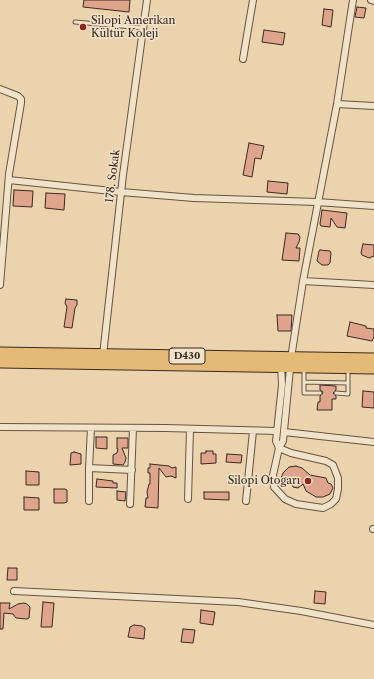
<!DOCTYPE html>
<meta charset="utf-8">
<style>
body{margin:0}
canvas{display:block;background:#ead3ad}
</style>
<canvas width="374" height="679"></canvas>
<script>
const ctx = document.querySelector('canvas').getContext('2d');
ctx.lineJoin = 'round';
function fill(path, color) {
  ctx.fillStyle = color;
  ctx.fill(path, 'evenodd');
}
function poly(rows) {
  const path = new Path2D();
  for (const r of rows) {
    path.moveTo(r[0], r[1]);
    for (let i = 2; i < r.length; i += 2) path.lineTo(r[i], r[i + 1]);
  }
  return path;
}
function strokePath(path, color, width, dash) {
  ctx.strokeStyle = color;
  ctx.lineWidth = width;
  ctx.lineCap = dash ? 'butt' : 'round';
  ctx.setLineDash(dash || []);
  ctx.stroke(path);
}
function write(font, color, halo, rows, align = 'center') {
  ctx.font = font + ' "Libre Caslon Text",serif';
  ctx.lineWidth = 3;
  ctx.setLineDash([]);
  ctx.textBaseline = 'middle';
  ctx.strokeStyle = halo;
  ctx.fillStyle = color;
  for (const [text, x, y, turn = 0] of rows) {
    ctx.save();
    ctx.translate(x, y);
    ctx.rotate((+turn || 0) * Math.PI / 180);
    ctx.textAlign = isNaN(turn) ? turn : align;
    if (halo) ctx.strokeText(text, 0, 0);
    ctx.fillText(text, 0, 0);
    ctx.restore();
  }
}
const building = poly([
 [84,0,130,0,129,12,83,7,84,0],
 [357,7,366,8,364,18,355,17,357,7],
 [324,9,333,10,331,27,322,25,324,9],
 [264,30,285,33,283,45,262,42,264,30],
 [249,143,264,146,261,159,255,158,252,177,243,175,249,143],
 [268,181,288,183,287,194,267,192,268,181],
 [14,190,33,191,32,207,13,206,14,190],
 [46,193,65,194,64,210,45,208,46,193],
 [322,210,347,213,345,228,337,227,331,218,330,227,321,226,320,224,322,210],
 [286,233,298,234,300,237,299,242,296,248,300,248,299,261,282,260,286,233],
 [363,244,374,245,374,256,369,258,362,255,361,253,363,244],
 [320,250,330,251,331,253,330,263,328,265,322,265,317,261,319,251,320,250],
 [66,299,77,300,77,305,75,308,72,328,64,327,67,307,65,303,66,299],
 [277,315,292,315,291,331,278,331,277,315],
 [350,322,366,326,366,328,374,329,374,337,372,341,347,336,350,322],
 [320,385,336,386,336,390,333,393,336,396,336,399,332,399,332,410,317,410,318,402,320,402,320,396,323,393,322,391,320,390,320,385],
 [363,391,374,392,374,408,362,407,363,391],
 [96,437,107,437,107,449,96,448,96,437],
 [117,438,128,438,128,448,122,448,126,458,125,462,123,465,113,464,113,455,117,453,118,449,117,449,117,438],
 [206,451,213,451,213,454,216,454,216,463,201,464,201,453,206,453,206,451],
 [74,452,81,454,81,464,70,465,71,453,74,452],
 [227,454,242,455,241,463,226,462,227,454],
 [150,464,169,466,172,468,176,467,176,478,171,476,166,477,159,468,158,508,145,507,146,498,148,498,147,492,149,484,150,484,150,473,148,473,148,468,150,468,150,464],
 [296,466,302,468,310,475,326,478,328,483,331,484,333,488,330,494,323,497,316,497,306,491,303,484,298,488,293,487,289,479,281,478,283,473,289,467,296,466],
 [26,471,39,472,39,485,26,485,26,471],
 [97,479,113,481,113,483,117,483,117,488,96,487,97,479],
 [54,489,65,489,67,490,67,502,64,503,54,503,54,489],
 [117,491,126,492,125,501,117,500,117,491],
 [204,492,229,492,229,500,204,499,204,492],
 [24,497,39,498,39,510,24,510,24,497],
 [8,568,17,568,17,580,7,580,8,568],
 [315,591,326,592,325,604,314,603,315,591],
 [43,602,54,603,52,627,41,627,43,602],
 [0,603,10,603,9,609,18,604,24,603,27,604,30,607,29,618,27,619,16,618,13,614,4,613,3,629,0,629,0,603],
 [201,610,215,612,213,625,200,623,201,610],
 [134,625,142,626,145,628,144,639,128,637,130,627,134,625],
 [183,629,195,630,193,643,181,642,183,629]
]);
fill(building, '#dea58c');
strokePath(building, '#3b2920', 1);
const lane = poly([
 [75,22,143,28],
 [304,369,304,382,348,383,348,371],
 [304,382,304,393,320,393],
 [336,393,348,394,348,383]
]);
const street = poly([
 [371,0,374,1],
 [243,59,253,0],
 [0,89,18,96,21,99,21,103,9,174,0,285],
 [337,104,374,106],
 [9,180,121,192,194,198,317,202,374,206],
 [303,281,374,285],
 [103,355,123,175,147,0],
 [0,427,166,428,277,431],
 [284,432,374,442],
 [279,448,283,441,291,358,303,281,337,104,353,0],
 [279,448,291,453,326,461,333,465,338,478,338,489,336,499,331,504,323,508,296,504,285,499,274,487,273,475,279,448],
 [279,448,276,441,282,385,281,364],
 [89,468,132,470],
 [188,499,190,429],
 [89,501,89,468,91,428],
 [246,501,253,431],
 [130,504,133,428],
 [373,529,374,529],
 [14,591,238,602,301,611,374,625]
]);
const highway = poly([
 [0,353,374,359],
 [0,362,374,368]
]);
strokePath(lane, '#675443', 5);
strokePath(street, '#675443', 8);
strokePath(highway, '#3b2920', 13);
strokePath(lane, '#f1e2ca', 3);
strokePath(street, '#f1e2ca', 6);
strokePath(highway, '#e5ba76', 11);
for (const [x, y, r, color] of [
 [83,27,4,"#8f2418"],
 [308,481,4,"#8f2418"]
]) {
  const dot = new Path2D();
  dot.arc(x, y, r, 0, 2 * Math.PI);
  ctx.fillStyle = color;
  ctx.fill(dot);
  strokePath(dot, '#f1e2ca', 1.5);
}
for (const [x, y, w] of [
 [187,356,36]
]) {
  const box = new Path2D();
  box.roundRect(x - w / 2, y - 8, w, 16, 3);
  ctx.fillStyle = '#f1e2ca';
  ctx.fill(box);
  strokePath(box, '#3b2920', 1);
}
write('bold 10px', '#3b2920', null, [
 ["D430",187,356]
]);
write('11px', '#3b2920', '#f1e2ca', [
 ["Silopi Amerikan",91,21],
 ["Kültür Koleji",91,34],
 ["Silopi Otogarı",300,481,"right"]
], 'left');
write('11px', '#3b2920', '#f1e2ca', [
 ["178. Sokak",113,176,-83]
]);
</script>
